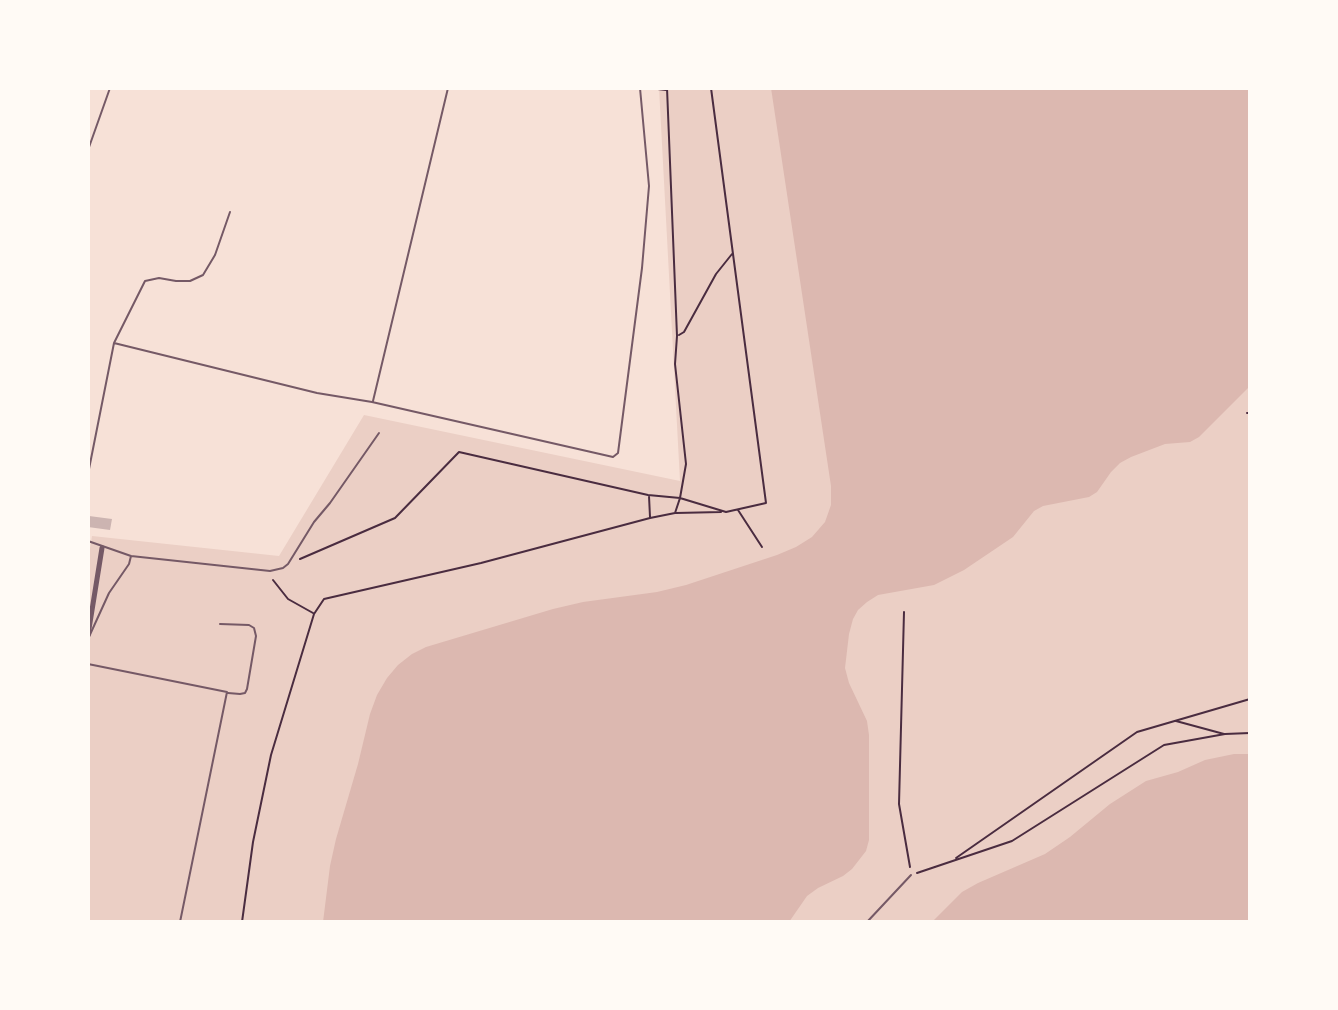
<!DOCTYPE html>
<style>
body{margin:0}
#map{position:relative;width:1338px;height:1010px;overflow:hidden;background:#f7e1d7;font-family:"Nunito Sans",sans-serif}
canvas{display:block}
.frame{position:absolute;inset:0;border:90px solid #fffaf5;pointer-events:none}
</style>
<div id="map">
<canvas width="1338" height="1010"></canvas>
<div class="frame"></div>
</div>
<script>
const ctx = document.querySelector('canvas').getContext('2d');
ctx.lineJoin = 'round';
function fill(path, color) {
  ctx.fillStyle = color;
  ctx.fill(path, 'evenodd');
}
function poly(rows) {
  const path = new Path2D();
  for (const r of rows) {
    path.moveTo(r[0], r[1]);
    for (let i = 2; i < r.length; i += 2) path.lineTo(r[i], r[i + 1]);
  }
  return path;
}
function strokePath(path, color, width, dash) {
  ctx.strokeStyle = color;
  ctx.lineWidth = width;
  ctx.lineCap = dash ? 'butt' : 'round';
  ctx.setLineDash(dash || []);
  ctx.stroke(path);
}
fill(poly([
 [659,88,1250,88,1250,922,88,922,88,560,92,536,279,556,364,415,680,481]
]), '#ebcfc5');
fill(poly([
 [771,88,1250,88,1250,386,1199,437,1190,442,1165,444,1131,457,1120,463,1111,472,1097,492,1089,497,1043,506,1034,511,1013,537,964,570,934,585,878,595,867,602,858,610,853,619,849,634,845,668,849,683,867,721,869,735,869,840,866,851,852,869,843,876,818,888,807,896,789,922,323,922,330,866,336,839,358,764,370,714,377,695,387,678,398,665,412,654,426,647,553,609,583,602,657,592,686,585,777,555,796,547,812,537,825,522,831,505,831,486],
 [1234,754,1250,754,1250,922,932,922,962,892,978,883,1045,854,1070,837,1110,804,1146,781,1178,772,1205,760]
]), '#dcb8b0');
fill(poly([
 [89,516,112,519,110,530,88,527]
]), '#ccb4b1');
strokePath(poly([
 [649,88,666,90],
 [679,335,684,332,716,274,732,254],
 [1247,413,1250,413],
 [649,496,650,517],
 [738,510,762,547],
 [676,513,721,512],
 [300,559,395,518,459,452,648,495,680,498,726,512,766,503,711,88],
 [273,580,288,599,313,613],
 [904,612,899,804,910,867],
 [1176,721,1224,734],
 [956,858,1137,732,1250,699],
 [917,873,1012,841,1164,745,1225,734,1250,733],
 [242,922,253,842,271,755,314,614,324,599,481,563,650,518,675,513,680,498,686,464,675,364,677,336,667,88]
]), '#4a2c40', 2);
strokePath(poly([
 [88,150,110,88],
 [114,343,145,281,159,278,176,281,190,281,203,275,215,255,230,212],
 [373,401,448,88],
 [88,474,114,343,317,393,372,402,613,457,618,453,642,268,649,186,640,88],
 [88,541,131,556,129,564,109,593,88,639],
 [131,556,270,571,283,568,288,564,314,522,330,503,379,433],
 [220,624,249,625,254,628,256,636,247,689,245,693,240,694,228,693],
 [88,664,227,692,180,922],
 [867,922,911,875]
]), '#755966', 2);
strokePath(poly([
 [88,635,102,548]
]), '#755966', 5);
</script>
